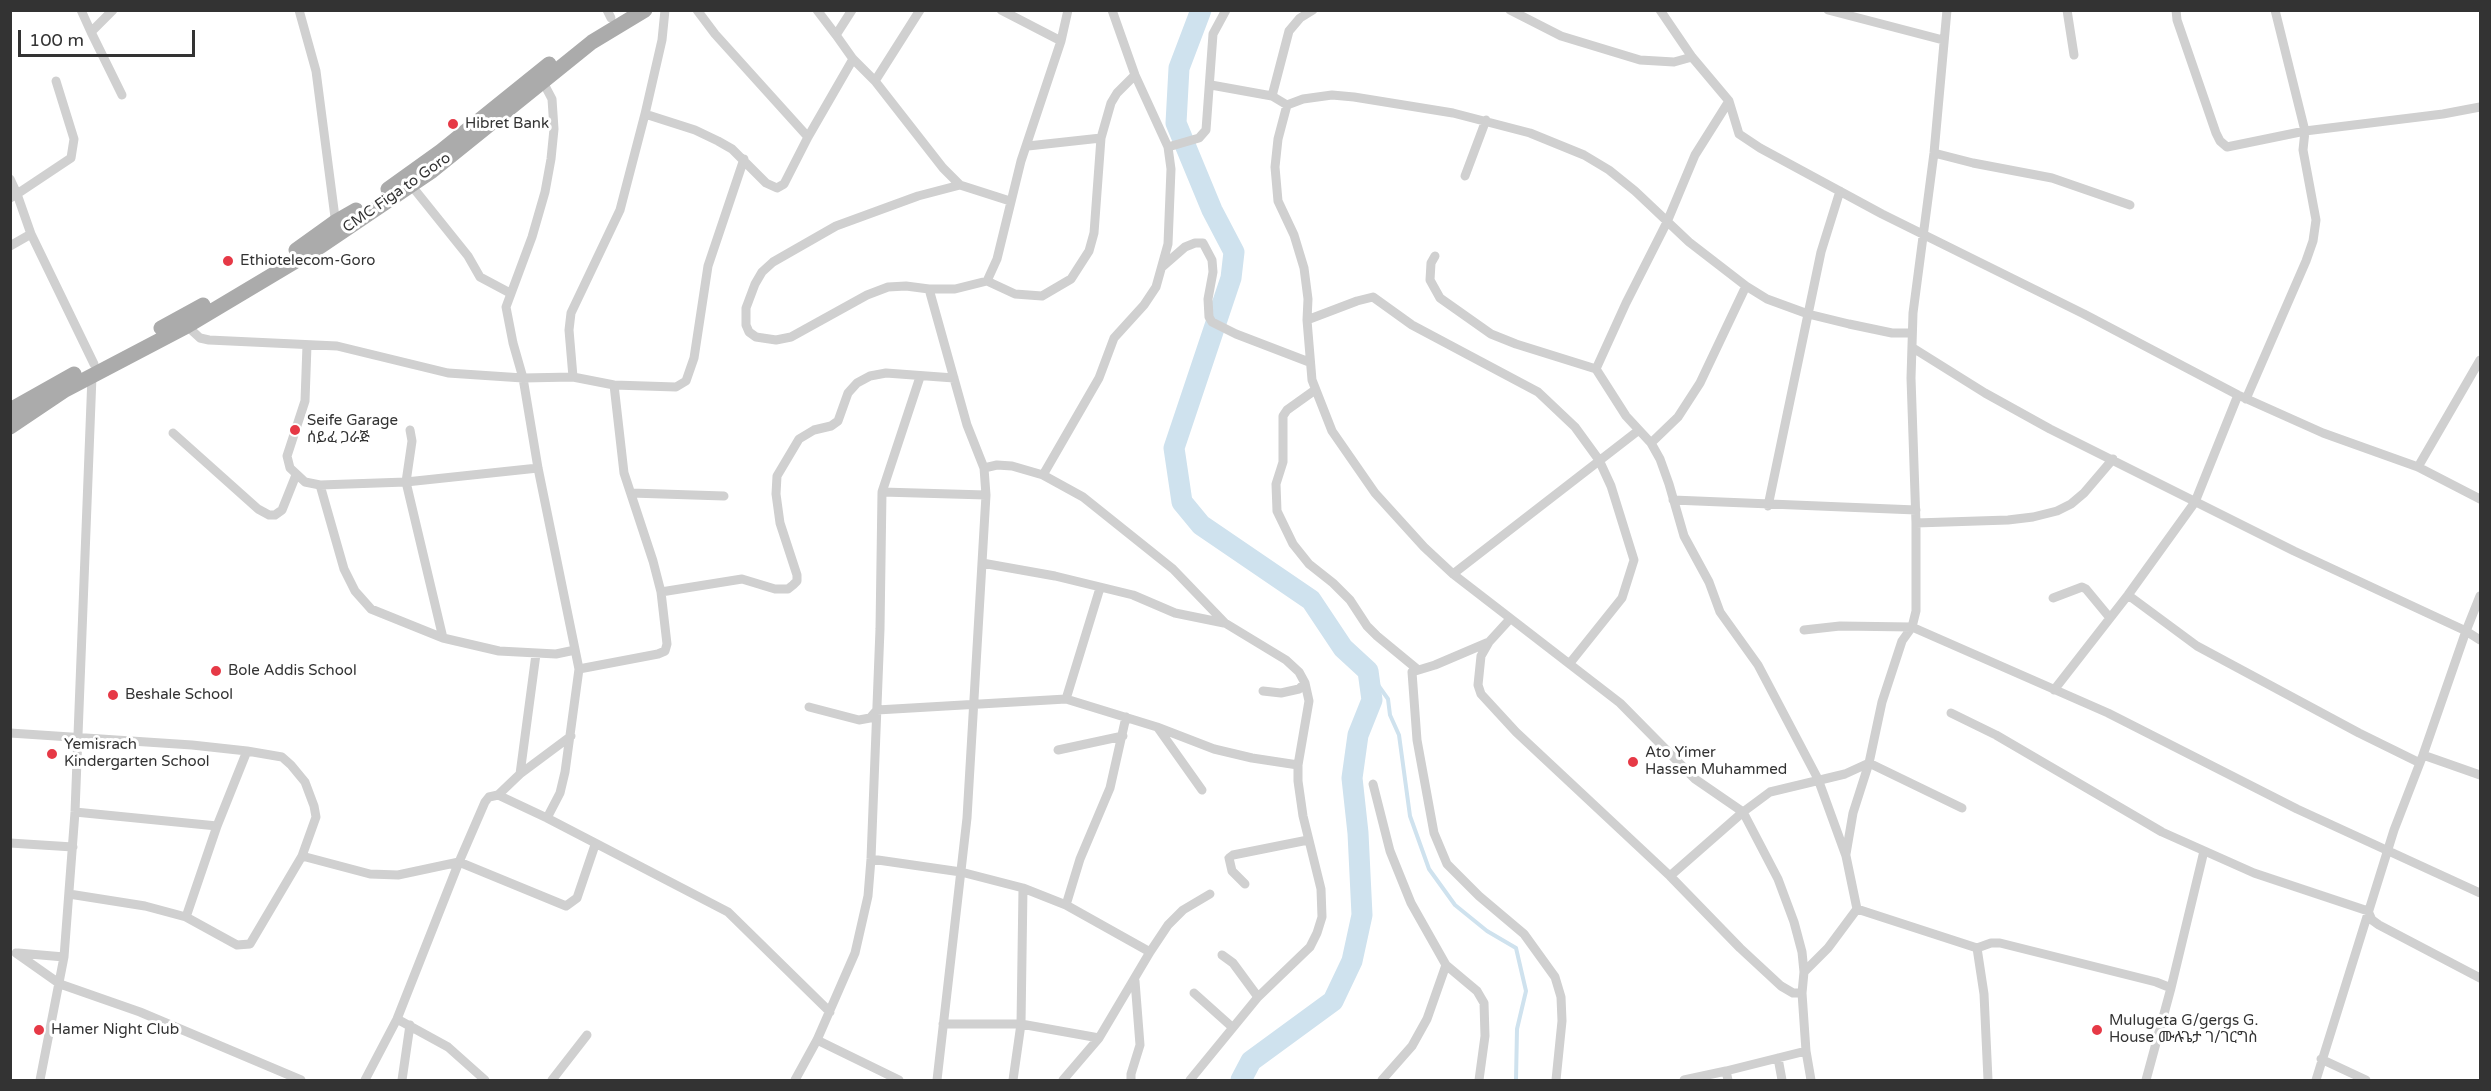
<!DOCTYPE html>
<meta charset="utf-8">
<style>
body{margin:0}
#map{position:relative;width:2491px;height:1091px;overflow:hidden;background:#fff;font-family:"Varela Round",sans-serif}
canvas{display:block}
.frame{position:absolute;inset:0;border:12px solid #333;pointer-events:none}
.scale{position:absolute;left:18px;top:30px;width:177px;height:27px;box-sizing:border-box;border:3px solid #333;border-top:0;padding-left:8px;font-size:18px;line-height:21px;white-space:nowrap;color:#333;-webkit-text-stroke:4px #fff;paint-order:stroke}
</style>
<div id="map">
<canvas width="2491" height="1091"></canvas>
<div class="frame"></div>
<div class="scale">100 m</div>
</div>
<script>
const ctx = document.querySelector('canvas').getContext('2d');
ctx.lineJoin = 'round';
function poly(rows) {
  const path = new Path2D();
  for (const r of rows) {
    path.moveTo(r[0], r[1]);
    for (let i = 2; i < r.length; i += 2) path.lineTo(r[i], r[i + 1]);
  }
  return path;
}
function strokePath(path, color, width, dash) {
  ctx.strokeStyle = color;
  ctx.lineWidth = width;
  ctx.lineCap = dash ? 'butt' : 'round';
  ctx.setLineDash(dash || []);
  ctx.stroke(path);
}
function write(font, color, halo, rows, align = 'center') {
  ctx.font = font + ' "Varela Round","Noto Sans Ethiopic",sans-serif';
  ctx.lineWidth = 6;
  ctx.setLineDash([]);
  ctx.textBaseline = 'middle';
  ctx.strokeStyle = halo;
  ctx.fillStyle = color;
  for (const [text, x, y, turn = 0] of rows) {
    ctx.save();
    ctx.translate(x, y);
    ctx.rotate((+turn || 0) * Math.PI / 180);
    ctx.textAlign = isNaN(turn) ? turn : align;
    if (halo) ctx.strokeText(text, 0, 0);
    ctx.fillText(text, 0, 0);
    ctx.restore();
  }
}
strokePath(poly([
 [1368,671,1388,699,1390,715,1399,735,1410,816,1429,869,1455,905,1487,931,1516,948,1526,991,1517,1029,1516,1080]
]), '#cfe2ee', 4);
strokePath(poly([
 [1201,10,1179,68,1176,123,1212,210,1234,252,1231,278,1174,448,1182,502,1201,525,1311,600,1343,648,1368,671,1372,700,1358,735,1352,778,1358,833,1362,915,1352,961,1333,1001,1251,1061,1241,1080]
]), '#cfe2ee', 21);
strokePath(poly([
 [81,10,91,32],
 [113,10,91,32,122,95],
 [299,10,316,71,336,225],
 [607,10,611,18],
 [697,10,715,34,808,137,853,59],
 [817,10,836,35,852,10],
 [1510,10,1561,36,1640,60,1674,62,1692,57],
 [1660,10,1692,57,1729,101,1739,134,1760,148,1882,214,2084,314,2238,395,2323,433,2418,467,2480,499],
 [1828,10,1943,40],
 [2067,10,2074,55],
 [2176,10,2177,20,2216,133,2220,141,2227,147,2305,131,2443,114,2480,107],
 [836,35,853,59,875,81,943,168,960,185,1010,201],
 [1061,41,1068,10],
 [56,81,74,139,71,158,17,194,31,234,94,364],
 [875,81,920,10],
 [1211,85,1272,96,1287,105,1303,99,1332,95,1354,97,1453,113,1530,133,1584,155,1609,170,1635,191,1689,242,1746,286,1767,299,1808,314,1849,324,1892,333,1912,333],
 [1272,96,1289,31,1300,18,1313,10],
 [1287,105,1278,139,1275,167,1278,201,1294,235,1304,268,1308,299,1307,320,1312,380,1332,431,1375,493,1424,547,1453,574,1620,703,1695,779,1743,812,1778,879,1794,922,1802,952,1804,972,1802,993,1806,1051,1811,1080],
 [645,114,662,40,665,10],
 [1028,146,1101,138],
 [1168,147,1199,138,1206,130,1213,34,1226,10],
 [1934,153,1973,163,2052,178,2130,205],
 [1465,176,1486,120],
 [10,179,17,194,10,198],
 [411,185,468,256,480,277,510,293],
 [10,246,31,234],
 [1435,256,1431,263,1430,280,1440,298,1491,334,1516,344,1596,369,1626,416,1651,443,1660,459,1669,484,1684,536,1709,582,1720,612,1758,665,1818,779,1846,856,1857,909,1977,948,1991,943,2000,943,2156,982,2171,988,2146,1080],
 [1162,267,1185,247,1195,243,1203,243,1212,260,1213,272,1208,299,1209,317,1212,322,1236,334,1309,362],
 [987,281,997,259,1021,161,1061,41,1001,10],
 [929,289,906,286,888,287,867,295,791,337,776,340,756,337,749,332,746,325,746,308,755,284,762,272,773,262,836,226,918,196,960,185],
 [1307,320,1357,301,1373,297,1412,325,1538,392,1575,427,1599,460,1611,486,1634,560,1622,598,1570,663],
 [187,326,200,338,209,340,337,346,448,373,523,378,513,343,506,307,532,237,545,192,551,159,554,129,552,99,543,82],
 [307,345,305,401,287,456,290,468,305,482,320,485,406,482,538,468],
 [1913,348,1985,393,2050,429,2294,551,2466,631,2480,640],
 [1596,369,1626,303,1667,222,1695,155,1729,101],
 [573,377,569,330,571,313,620,210,645,114,695,130,718,141,732,149,766,183,777,188,784,184,808,137],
 [1315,390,1287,410,1283,416,1283,462,1276,484,1277,511,1293,544,1309,564,1333,583,1350,600,1367,626,1377,636,1417,669],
 [2246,399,2306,261,2313,241,2316,220,2303,150,2305,131,2275,10],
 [410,430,412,441,406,482,443,638],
 [173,433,258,509,269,515,275,515,282,510,296,475],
 [1651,443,1678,417,1700,383,1746,286],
 [2418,467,2480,360],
 [984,468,997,465,1012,466,1043,475,1083,497,1173,569,1225,623,1286,660,1299,672,1305,683,1309,701,1298,765,1298,781,1303,816,1321,889,1322,917,1317,933,1310,947,1258,997,1190,1080],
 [1043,475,1099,378,1114,338,1144,305,1156,287,1168,244,1171,169,1168,147,1135,75,1112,10],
 [320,485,344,569,355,591,371,609,443,638,499,651,556,654,575,650],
 [882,492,920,377],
 [631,493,724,496],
 [1673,500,1916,510],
 [1768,506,1821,252,1840,191],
 [1916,523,2008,520,2033,517,2057,511,2071,504,2084,493,2113,459],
 [982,563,1055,576,1133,595,1175,613,1224,623],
 [1453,574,1639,430],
 [1100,588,1066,699,1157,727,1214,749,1252,758,1298,765],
 [661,592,742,579,775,589,788,589,793,585,797,581,797,575,780,523,776,494,777,476,799,439,814,430,831,426,838,421,848,393,857,383,870,376,886,373,954,378],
 [2128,595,2197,646,2359,733,2420,763],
 [2053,598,2082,587,2086,589,2110,618],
 [1510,619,1489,642,1481,656,1478,685,1481,694,1516,732,1670,876,1740,948,1781,986,1793,993,1802,993],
 [1804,630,1840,626,1912,627,2108,713,2297,809,2480,893],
 [1489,642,1435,665,1412,672,1417,740,1434,833,1447,864,1479,896,1524,934,1555,977,1561,997,1562,1021,1556,1080],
 [579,669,658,654,665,651,667,644,661,592,653,561,624,473,614,385],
 [2054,690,2128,595,2195,502,2238,395],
 [1263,691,1281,693,1299,689,1305,683],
 [809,707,859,720,870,718,877,710,1066,699],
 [1951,713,1996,735,2162,832,2254,873,2368,911,2372,920,2379,925,2480,978],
 [1158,728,1202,790],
 [10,733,192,745,247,751,282,757,291,765,305,782,314,806,316,817,302,856,250,944,237,945,186,917,145,906,69,894],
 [1058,750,1123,736],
 [2423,755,2480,775],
 [520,774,536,654],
 [1373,784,1390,851,1411,903,1446,965,1427,1019,1412,1046,1382,1080],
 [498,795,520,774,571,736],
 [75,812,217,826],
 [547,818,728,912,830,1012],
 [10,843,73,847],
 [1846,854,1853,813,1869,763,1882,702,1902,641,1912,627,1916,611,1916,523,1911,378,1913,313,1934,153,1947,10],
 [302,856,370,874,398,875,459,862,566,906,577,898,595,845],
 [871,859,961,872,1023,888,1021,1024,1013,1080],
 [1670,876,1743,812,1770,792,1845,774,1869,763,1962,808],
 [1245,884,1232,871,1229,858,1233,855,1308,840],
 [1023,888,1066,905,1150,952,1099,1038,1063,1080],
 [1066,905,1080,859,1110,788,1126,717],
 [186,917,217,826,247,751],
 [1977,948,1984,994,1988,1080],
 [1150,952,1168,925,1183,910,1210,894],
 [16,953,60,984,140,1012,301,1080],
 [18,953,64,957],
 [1222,955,1233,963,1258,997],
 [1446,965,1477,991,1484,1003,1485,1036,1479,1080],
 [1804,972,1828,948,1857,909],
 [2171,988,2204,851],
 [1194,993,1232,1027],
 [397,1019,448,1047,485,1080],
 [943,1024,1021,1024,1099,1038],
 [817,1040,899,1080],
 [1778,1058,1782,1080],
 [2321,1059,2366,1080],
 [1726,1071,1806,1051],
 [40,1080,64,957,75,812,92,376],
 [365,1080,397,1019,459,862,485,802,489,797,498,795,547,818,560,793,565,772,579,669,538,468,523,378,573,377,614,385,676,387,686,381,694,358,708,266,744,159],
 [402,1080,410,1025],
 [552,1080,587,1035],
 [795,1080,817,1040,855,953,868,896,871,859,880,629,882,492,986,495],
 [937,1080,967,818,986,495,984,468,967,425,929,289,955,289,987,281,1015,294,1042,296,1071,279,1089,251,1094,233,1101,138,1111,103,1117,93,1135,75],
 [1131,1080,1131,1074,1140,1045,1135,981],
 [1684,1080,1726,1071,1728,1080],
 [2316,1080,2394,830,2423,755,2466,631,2480,596]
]), '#d0d0d0', 9);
strokePath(poly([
 [388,189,441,151,549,64],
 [296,250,335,222,356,210],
 [161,328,203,305],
 [10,410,74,374],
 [10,427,65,390,187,326,321,246,432,171,592,42,645,10]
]), '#ababab', 15);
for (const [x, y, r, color] of [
 [453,124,6,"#e63946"],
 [228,261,6,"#e63946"],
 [295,430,6,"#e63946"],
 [216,671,6,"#e63946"],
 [113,695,6,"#e63946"],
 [52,754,6,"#e63946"],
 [1633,762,6,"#e63946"],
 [39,1030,6,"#e63946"],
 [2097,1030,6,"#e63946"]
]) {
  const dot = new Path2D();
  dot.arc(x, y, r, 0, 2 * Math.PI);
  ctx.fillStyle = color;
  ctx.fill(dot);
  strokePath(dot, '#fff', 2);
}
write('15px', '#333', '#fff', [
 ["Hibret Bank",465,124],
 ["Ethiotelecom-Goro",240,261],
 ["Seife Garage",307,421],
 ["ሰይፈ ጋራጅ",307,438],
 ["Bole Addis School",228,671],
 ["Beshale School",125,695],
 ["Yemisrach",64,745],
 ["Kindergarten School",64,762],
 ["Ato Yimer",1645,753],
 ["Hassen Muhammed",1645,770],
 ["Mulugeta G/gergs G.",2109,1021],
 ["House ሙሉጌታ ገ/ገርግስ",2109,1038],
 ["Hamer Night Club",51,1030]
], 'left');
write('15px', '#333', '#fff', [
 ["CMC Figa to Goro",397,193,-35]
]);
</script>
